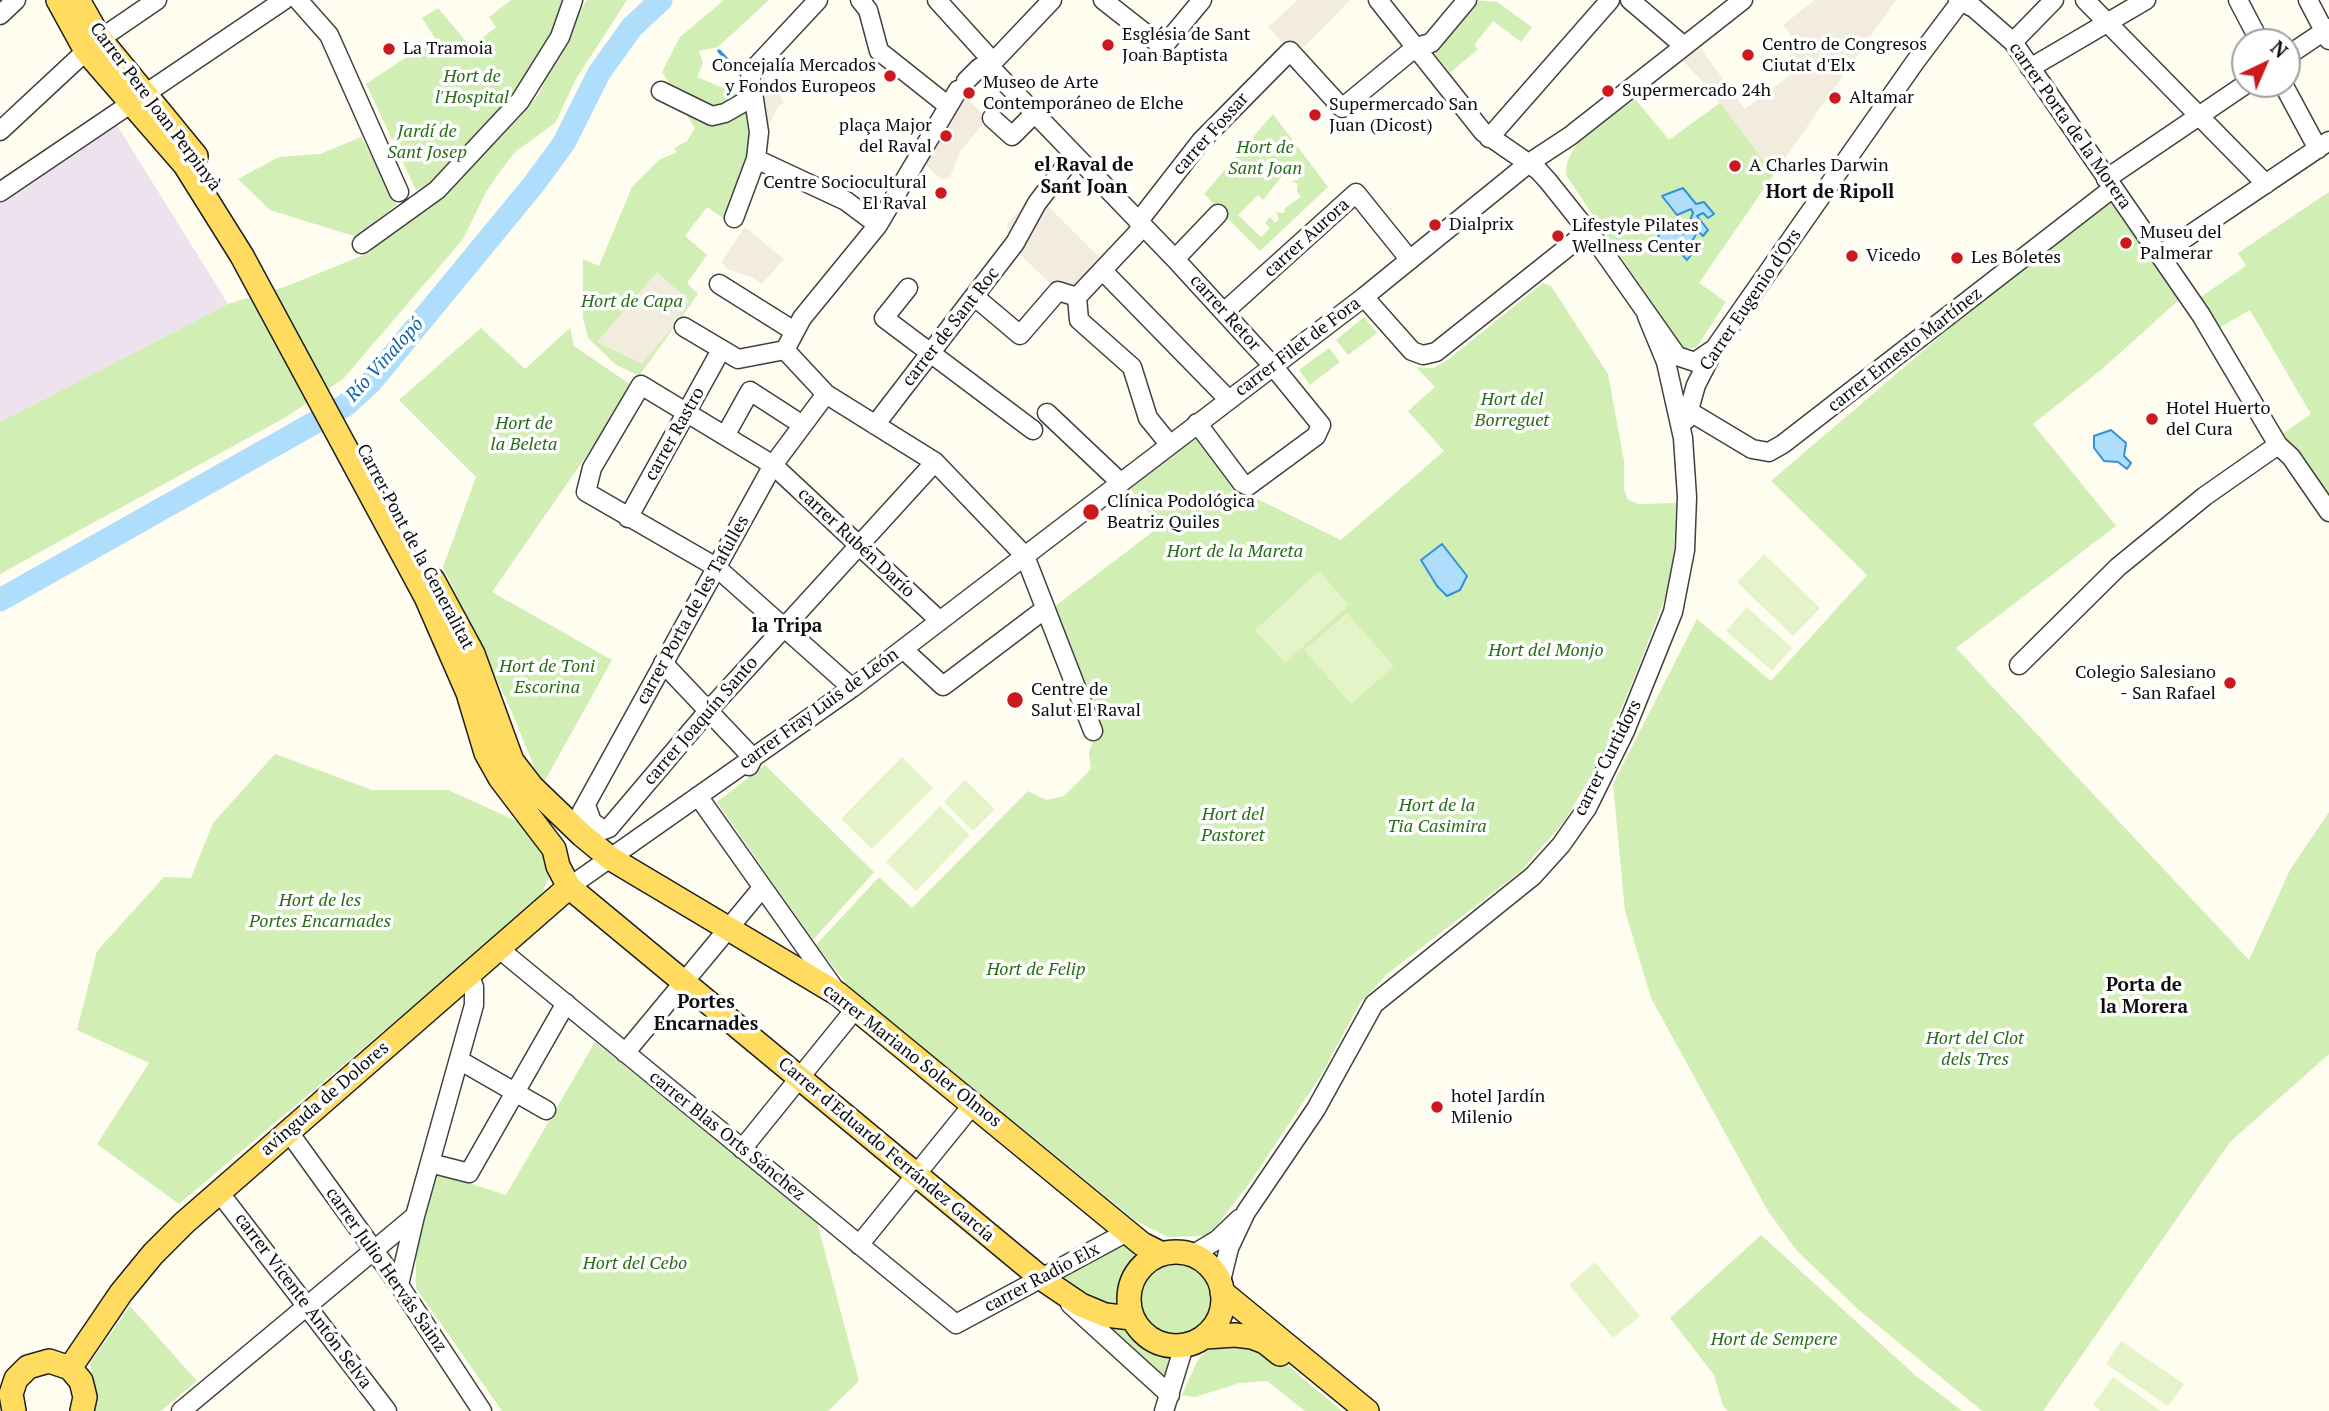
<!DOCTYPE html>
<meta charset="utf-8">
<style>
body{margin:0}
#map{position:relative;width:2329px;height:1411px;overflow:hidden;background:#fffcf0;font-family:"PT Serif",serif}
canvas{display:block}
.north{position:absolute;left:2231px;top:28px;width:70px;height:70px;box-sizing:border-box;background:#fff;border:2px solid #9f9f9f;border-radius:50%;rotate:44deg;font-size:19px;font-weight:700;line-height:28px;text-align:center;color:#0e0e0e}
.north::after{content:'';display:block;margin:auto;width:24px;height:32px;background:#cc191e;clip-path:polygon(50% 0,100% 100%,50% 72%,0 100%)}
</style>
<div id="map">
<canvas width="2329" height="1411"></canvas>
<div class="north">N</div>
</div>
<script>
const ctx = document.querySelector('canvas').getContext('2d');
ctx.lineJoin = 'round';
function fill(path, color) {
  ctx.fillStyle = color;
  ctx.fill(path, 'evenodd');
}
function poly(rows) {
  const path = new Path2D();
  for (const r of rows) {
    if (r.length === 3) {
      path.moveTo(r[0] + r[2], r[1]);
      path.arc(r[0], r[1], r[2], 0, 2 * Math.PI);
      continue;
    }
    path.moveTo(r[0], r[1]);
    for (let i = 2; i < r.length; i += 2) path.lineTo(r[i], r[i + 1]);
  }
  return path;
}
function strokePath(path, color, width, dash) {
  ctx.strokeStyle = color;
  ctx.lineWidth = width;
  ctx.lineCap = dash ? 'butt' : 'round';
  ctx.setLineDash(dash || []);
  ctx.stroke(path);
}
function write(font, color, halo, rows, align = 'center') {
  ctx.font = font + ' "PT Serif",serif';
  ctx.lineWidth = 7;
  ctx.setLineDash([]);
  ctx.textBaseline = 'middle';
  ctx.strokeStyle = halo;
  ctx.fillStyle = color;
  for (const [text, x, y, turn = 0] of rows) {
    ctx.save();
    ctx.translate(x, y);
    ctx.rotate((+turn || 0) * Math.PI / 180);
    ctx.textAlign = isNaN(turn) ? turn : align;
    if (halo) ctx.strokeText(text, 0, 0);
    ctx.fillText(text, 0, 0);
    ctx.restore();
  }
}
fill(poly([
 [115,122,228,304,0,422,0,200]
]), '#ede2ee');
fill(poly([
 [511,0,562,0,552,39,520,91,435,181,416,190,366,84,435,38,422,18,438,8,471,47,496,27,489,17],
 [587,0,627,0,576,79,555,123,515,152,501,170,486,192,463,239,343,379,286,417,0,574,0,422,228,304,287,286,369,253,392,227,445,192,520,117,539,94,569,28],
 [724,0,769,0,718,47,699,51,703,63,697,77,740,95,722,107,706,108,673,89,662,72,680,37],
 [1475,0,1497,2,1532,27,1521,42,1493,21,1474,45,1478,49,1450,73,1436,55,1436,49],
 [1635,99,1669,140,1720,103,1774,174,1699,283,1726,302,1696,348,1684,348,1679,343,1566,175,1567,162,1577,143],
 [750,103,753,159,729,222,707,207,685,236,707,255,687,283,698,294,639,376,615,364,588,338,583,317,583,259,599,266,632,187,659,160,677,152,674,148,687,141,695,128,684,111,696,116],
 [1273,114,1328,187,1260,251,1204,194],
 [1291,165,1301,174,1298,180,1291,181,1298,184,1297,192,1301,197,1285,208,1284,213,1276,212,1279,219,1275,223,1270,217,1265,223,1270,228,1261,237,1238,215,1258,195,1263,200],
 [361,137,397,204,357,237,270,210,238,179,279,157,320,154],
 [2329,192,2329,500,2282,434,2311,414,2250,310,2217,329,2199,298,2246,266,2238,253],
 [2111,203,2180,299,2101,370,2033,424,2116,526,1956,648,2249,960,2290,870,2329,812,2329,1054,2230,1142,2043,1411,1982,1411,1859,1310,1797,1251,1768,1211,1651,998,1625,911,1613,784,1697,619,1771,681,1867,575,1771,481,1964,316],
 [1543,283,1551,286,1608,374,1624,461,1624,489,1628,500,1639,504,1676,503,1674,552,1667,593,1638,668,1598,764,1564,822,1521,871,1387,974,1360,1003,1320,1077,1249,1184,1217,1225,1205,1236,1168,1237,1136,1221,851,989,816,945,879,877,912,908,1028,791,1046,800,1064,796,1091,769,1089,752,1099,728,1050,610,1159,527,1129,487,1198,433,1245,493,1341,540,1444,451,1408,411,1435,387,1416,367,1433,368,1449,359],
 [1364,317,1377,333,1348,355,1336,340],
 [481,328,525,369,570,328,574,346,634,387,492,592,612,660,542,786,508,703,443,567,476,477,399,400],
 [1329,348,1340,362,1310,385,1299,370],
 [275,754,372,790,448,790,532,828,551,865,550,875,539,899,179,1204,97,1144,149,1063,77,1030,97,951,164,877,191,878,213,823],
 [765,765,874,872,813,940,717,802],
 [595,1042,817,1222,859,1381,828,1411,502,1411,416,1288,416,1234,433,1172,506,1195],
 [1761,1235,1915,1375,1962,1411,1728,1411,1723,1406,1714,1375,1670,1318],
 [1126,1239,1133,1250,1136,1265,1121,1293,1121,1308,1090,1301,1054,1276],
 [1175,1299,39],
 [130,1306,197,1381,161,1411,94,1411,97,1399,90,1363],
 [1098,1317,1125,1325,1142,1343,1158,1353,1172,1355,1169,1377,1161,1378],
 [1229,1341,1273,1353,1342,1411,1305,1411,1267,1381,1239,1383,1195,1397,1182,1395,1197,1362,1211,1343]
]), '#d1eeb5');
fill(poly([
 [1764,554,1820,608,1793,636,1737,582],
 [1319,571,1349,605,1285,663,1255,630],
 [1747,607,1792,648,1772,671,1726,631],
 [1347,613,1394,666,1351,704,1304,650],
 [902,757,933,788,872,849,841,819],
 [965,780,995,809,973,831,944,802],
 [940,806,970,835,916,891,886,862],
 [1595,1262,1640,1316,1613,1338,1569,1285],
 [2121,1341,2184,1384,2168,1406,2106,1364],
 [2113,1377,2161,1411,2101,1411,2093,1405]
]), '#e4f4c8');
fill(poly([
 [1298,0,1350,0,1299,52,1288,48,1268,27],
 [1815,0,1896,0,1774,174,1705,84,1680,58,1699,46,1745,109,1790,75,1781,63,1800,47,1783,25],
 [760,74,777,89,784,103,778,107,767,129,756,77],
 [956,87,987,119,960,152,950,177,942,180,914,154,915,143,939,102],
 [1029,199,1043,201,1105,263,1101,279,1062,295,1008,243,1007,224],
 [745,227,784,259,762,284,752,277,729,270,721,262],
 [657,272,689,300,677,322,642,364,597,342]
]), '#f1ecdd');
const water = poly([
 [1683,188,1696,204,1704,202,1714,214,1708,218,1703,213,1697,216,1708,230,1703,236,1698,231,1691,243,1684,246,1691,255,1687,260,1673,244,1668,254,1663,254,1654,243,1662,231,1659,226,1673,221,1684,234,1693,213,1691,209,1677,215,1662,196,1683,188],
 [2111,430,2126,443,2124,456,2131,463,2127,469,2118,462,2104,461,2094,448,2094,436,2111,430],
 [1442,544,1467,576,1460,590,1447,596,1437,586,1421,560,1442,544]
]);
fill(water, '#afddfc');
strokePath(water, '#3092d9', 2);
strokePath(poly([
 [719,51,732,65]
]), '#3092d9', 3.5);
strokePath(poly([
 [0,600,346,405,371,382,534,184,564,143,599,73,632,27,661,0]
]), '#afddfc', 23);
const minor = poly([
 [298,0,329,35,399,192],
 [860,0,868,10,879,51,947,105],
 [937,0,986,54,994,71,1175,259,1273,366,1321,425,1316,436,1248,486,1242,483,1197,423],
 [1103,0,1163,47,1202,0],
 [1378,0,1483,132,1538,170,1548,181,1596,241,1677,356,1695,362,1714,349],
 [1630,0,1684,46],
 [1958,0,1974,8,2013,42,2201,315,2278,445,2291,457,2329,512],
 [2085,0,2266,184],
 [2238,0,2260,42],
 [2308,0,2329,40],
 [0,15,16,0],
 [100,39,157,0],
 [2013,42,2054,0],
 [2287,56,2329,28],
 [2030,68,2146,0],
 [966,81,979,68,997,58,1052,0],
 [2283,84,2318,149],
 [661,91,712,116,725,113,753,97],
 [992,118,1012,136,1035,113],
 [0,131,86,51],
 [1489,138,1610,0],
 [756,159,846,201,878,225],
 [2106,179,2246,84],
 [0,192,284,0],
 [734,218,756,159,759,132,750,73,818,0],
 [1138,222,1201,141,1290,51,1342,108,1416,47,1431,43,1467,0],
 [1143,227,1077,297,1079,320,1132,367,1148,418,1170,445],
 [362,244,437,190,520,101,560,37,573,0],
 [2160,255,2329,141],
 [1175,259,1218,214],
 [1103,271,1229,400],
 [719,284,794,331],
 [908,288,884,318,1033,430],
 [975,297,1020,335,1058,291,1077,297],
 [1364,297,1412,351,1423,355,1436,352,1588,231],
 [1224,312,1356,193,1410,260],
 [684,327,738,359,785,350],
 [785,350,826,394,935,462,1025,556,1093,731],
 [785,350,802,318,878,225,958,90],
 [1687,410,1752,449,1769,452,1783,444,2113,188],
 [1047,413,1121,483],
 [1686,420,1696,385,1715,348,1915,62,1961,1],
 [875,425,1015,243,1037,203,1074,155],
 [725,436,750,391,801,424],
 [628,518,721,350],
 [903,649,943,686,1045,609],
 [663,663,753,758,749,766],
 [2019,665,2118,567,2205,496,2278,445],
 [852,688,716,567,586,492,592,468,641,385,773,465,940,621],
 [698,796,834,988],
 [586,805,592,822,604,830,609,828,708,711,935,462],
 [581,813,773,465,826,394],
 [569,887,852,688,1364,297,1529,163,1570,136,1743,0],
 [498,948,956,1324,1127,1232],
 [625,1053,762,888],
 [459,1060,546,1110],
 [288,1131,399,1285,482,1411],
 [742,1149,856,1008],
 [430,1163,469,1173,566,1003],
 [219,1192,387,1411],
 [859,1245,974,1103],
 [1192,1255,1217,1240,1239,1219],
 [399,1285,415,1216,474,1005,474,987,469,974],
 [1220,1285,1229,1248,1246,1212,1316,1109,1374,1004,1533,876,1561,845,1587,808,1625,731,1673,612,1685,550,1687,497,1683,438,1666,362,1647,316],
 [1070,1304,1170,1395],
 [181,1411,415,1216],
 [1164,1411,1184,1346]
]);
const major = poly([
 [58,0,86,51,185,165,242,256,426,597,468,693,486,753,500,778,554,849,558,866,569,887,1041,1278,1081,1305,1105,1315,1132,1318],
 [78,0,100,39,196,156],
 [433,580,473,654,512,761,532,787,582,835,610,858,838,994,1142,1244,1162,1254],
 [1176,1299,47],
 [1222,1292,1367,1411],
 [1205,1337,1235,1335,1252,1337,1265,1342,1280,1354],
 [70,1368,121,1293,153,1254,184,1223,569,887],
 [14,1411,11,1394,16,1379,28,1367,49,1361,70,1368,81,1381,85,1397,82,1411]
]);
strokePath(minor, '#414141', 21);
strokePath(major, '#1f1f1f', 26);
strokePath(minor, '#fff', 18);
strokePath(major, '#ffdc60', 23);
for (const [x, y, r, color] of [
 [1108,45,7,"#cc191e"],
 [389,49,7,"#cc191e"],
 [1748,55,7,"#cc191e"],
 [890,76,7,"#cc191e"],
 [1608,91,7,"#cc191e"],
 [969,93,7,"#cc191e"],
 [1835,98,7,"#cc191e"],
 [1315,115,7,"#cc191e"],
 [946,136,7,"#cc191e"],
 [1735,166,7,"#cc191e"],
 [941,193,7,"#cc191e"],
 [1435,225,7,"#cc191e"],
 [1558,236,7,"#cc191e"],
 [2126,243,7,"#cc191e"],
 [1852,256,7,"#cc191e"],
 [1957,258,7,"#cc191e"],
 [2152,419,7,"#cc191e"],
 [1091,512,9,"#cc191e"],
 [2230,683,7,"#cc191e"],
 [1015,700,9,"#cc191e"],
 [1437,1107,7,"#cc191e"]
]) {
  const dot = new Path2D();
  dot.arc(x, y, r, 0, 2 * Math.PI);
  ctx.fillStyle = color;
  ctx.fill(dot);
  strokePath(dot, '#fff', 2.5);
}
write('18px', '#0e0e0e', '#fff', [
 ["Església de Sant",1122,35],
 ["Joan Baptista",1122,56],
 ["Centro de Congresos",1762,45],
 ["Ciutat d'Elx",1762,66],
 ["La Tramoia",403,49],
 ["Concejalía Mercados",876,66,"right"],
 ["y Fondos Europeos",876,87,"right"],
 ["Museo de Arte",983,83],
 ["Contemporáneo de Elche",983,104],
 ["Supermercado 24h",1622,91],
 ["Altamar",1849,98],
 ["Supermercado San",1329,105],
 ["Juan (Dicost)",1329,126],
 ["plaça Major",932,126,"right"],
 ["del Raval",932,147,"right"],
 ["A Charles Darwin",1749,166],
 ["Centre Sociocultural",927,183,"right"],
 ["El Raval",927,204,"right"],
 ["Dialprix",1449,225],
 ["Lifestyle Pilates",1572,226],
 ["Wellness Center",1572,247],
 ["Museu del",2140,233],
 ["Palmerar",2140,254],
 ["Vicedo",1866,256],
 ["Les Boletes",1971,258],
 ["Hotel Huerto",2166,409],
 ["del Cura",2166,430],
 ["Clínica Podológica",1107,502],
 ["Beatriz Quiles",1107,523],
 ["Colegio Salesiano",2216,673,"right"],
 ["- San Rafael",2216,694,"right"],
 ["Centre de",1031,690],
 ["Salut El Raval",1031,711],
 ["hotel Jardín",1451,1097],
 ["Milenio",1451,1118]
], 'left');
write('italic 18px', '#286d18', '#fff', [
 ["Hort de",472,77],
 ["l'Hospital",472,98],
 ["Jardí de",427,132],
 ["Sant Josep",427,153],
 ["Hort de",1265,148],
 ["Sant Joan",1265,169],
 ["Hort de Capa",632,302],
 ["Hort del",1512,400],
 ["Borreguet",1512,421],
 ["Hort de",524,424],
 ["la Beleta",524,445],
 ["Hort de la Mareta",1235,552],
 ["Hort del Monjo",1546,651],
 ["Hort de Toni",547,667],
 ["Escorina",547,688],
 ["Hort de la",1437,806],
 ["Tia Casimira",1437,827],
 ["Hort del",1233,815],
 ["Pastoret",1233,836],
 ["Hort de les",320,901],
 ["Portes Encarnades",320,922],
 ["Hort de Felip",1036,970],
 ["Hort del Clot",1975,1039],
 ["dels Tres",1975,1060],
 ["Hort del Cebo",635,1264],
 ["Hort de Sempere",1774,1340]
]);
write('18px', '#0e0e0e', '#fff', [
 ["Carrer Pere Joan Perpinyà",155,107,53],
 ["carrer Porta de la Morera",2070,126,55],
 ["carrer Fossar",1211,134,-48],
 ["carrer Aurora",1307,238,-42],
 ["Carrer Eugenio d'Ors",1751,300,-56],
 ["carrer Retor",1225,313,48],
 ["carrer de Sant Roc",951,327,-52],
 ["carrer Filet de Fora",1298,347,-37],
 ["carrer Ernesto Martínez",1905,350,-38],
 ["carrer Rastro",675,434,-61],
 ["carrer Rubén Darío",856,543,43],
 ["Carrer Pont de la Generalitat",415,547,62],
 ["carrer Porta de les Tafulles",693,610,-61],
 ["carrer Fray Luis de León",819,709,-36],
 ["carrer Joaquín Santo",701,721,-49],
 ["carrer Curtidors",1608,758,-63],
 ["carrer Mariano Soler Olmos",912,1056,38],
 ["avinguda de Dolores",325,1099,-41],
 ["carrer Blas Orts Sánchez",727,1136,39],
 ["Carrer d'Eduardo Ferrández García",886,1150,40],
 ["carrer Julio Hervás Sainz",386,1270,55],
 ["carrer Radio Elx",1042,1278,-28],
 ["carrer Vicente Antón Selva",303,1301,53]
]);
write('bold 19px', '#0e0e0e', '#fff', [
 ["el Raval de",1084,166],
 ["Sant Joan",1084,188],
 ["Hort de Ripoll",1830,193],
 ["la Tripa",787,627],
 ["Porta de",2144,986],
 ["la Morera",2144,1008],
 ["Portes",706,1003],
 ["Encarnades",706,1025]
]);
write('italic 19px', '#0c62ac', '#fff', [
 ["Río Vinalopó",385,360,-48]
]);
</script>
